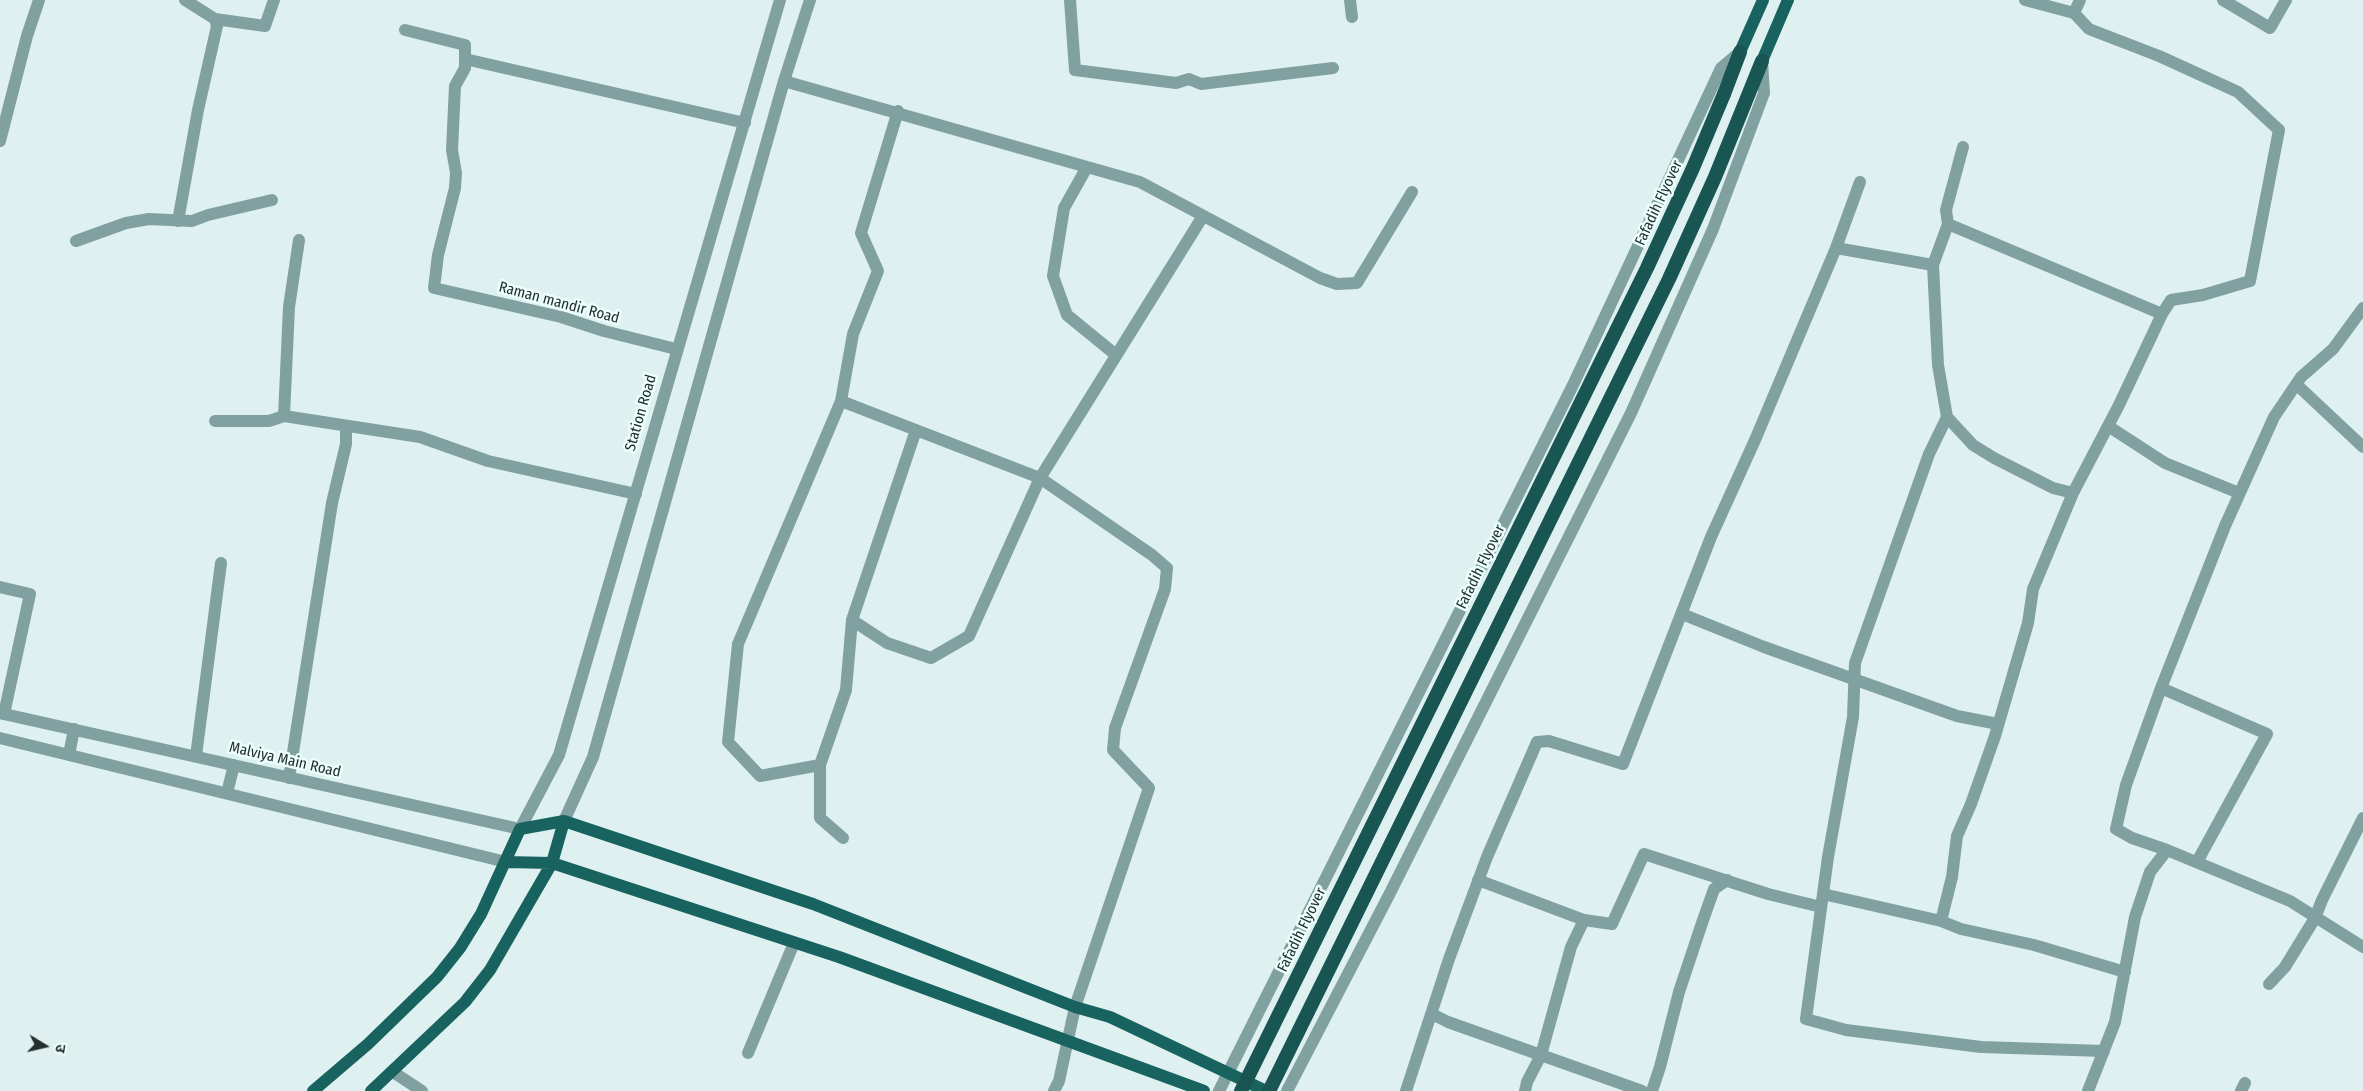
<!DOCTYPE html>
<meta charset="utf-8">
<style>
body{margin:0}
#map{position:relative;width:2363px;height:1091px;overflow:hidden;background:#def1f0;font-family:"Fira Sans Condensed","Noto Sans Devanagari",sans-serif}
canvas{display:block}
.north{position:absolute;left:20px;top:1021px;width:50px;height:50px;-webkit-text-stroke:4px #ebfffd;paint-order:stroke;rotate:99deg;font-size:14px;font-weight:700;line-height:20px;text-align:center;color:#262d2d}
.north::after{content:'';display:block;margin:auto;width:18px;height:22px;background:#262d2d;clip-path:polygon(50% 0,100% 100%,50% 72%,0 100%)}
</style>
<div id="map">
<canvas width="2363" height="1091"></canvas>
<div class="north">उ</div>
</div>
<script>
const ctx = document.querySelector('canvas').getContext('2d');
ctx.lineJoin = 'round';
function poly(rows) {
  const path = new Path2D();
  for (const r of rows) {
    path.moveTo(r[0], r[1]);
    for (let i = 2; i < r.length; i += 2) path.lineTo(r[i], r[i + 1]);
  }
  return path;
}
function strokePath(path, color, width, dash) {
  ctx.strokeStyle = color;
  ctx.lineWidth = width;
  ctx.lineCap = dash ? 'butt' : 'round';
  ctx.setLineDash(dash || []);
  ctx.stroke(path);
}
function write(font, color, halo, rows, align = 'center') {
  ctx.font = font + ' "Fira Sans Condensed",sans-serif';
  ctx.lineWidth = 5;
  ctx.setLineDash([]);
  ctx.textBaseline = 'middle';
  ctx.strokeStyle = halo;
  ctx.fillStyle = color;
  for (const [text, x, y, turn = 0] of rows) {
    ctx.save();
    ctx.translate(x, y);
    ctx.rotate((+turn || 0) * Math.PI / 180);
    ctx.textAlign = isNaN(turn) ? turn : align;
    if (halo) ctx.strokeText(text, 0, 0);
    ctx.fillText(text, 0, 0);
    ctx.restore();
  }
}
strokePath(poly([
 [1070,0,1075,70,1176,83,1189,79,1201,84,1333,68],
 [1350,0,1352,17],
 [2025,0,2074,13],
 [2223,0,2270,28,2286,0],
 [215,19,265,26,274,0],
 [405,30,465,45,465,68,455,86,452,150,456,173,455,188,438,255,434,288,561,317,604,331,676,349],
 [465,59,745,123],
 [784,81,1140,182,1320,278,1337,284,1357,283,1412,192],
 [898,111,861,233,878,271,853,334,841,401,1040,478,1152,555,1167,568,1165,589,1115,728,1113,750,1149,788,1075,1007,1059,1081,1054,1091],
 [0,141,27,36,39,0],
 [1087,167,1064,208,1053,276,1067,315,1116,355],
 [178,221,198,110,217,26,215,19,185,0],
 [1948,224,2162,314],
 [76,241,126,223,149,219,192,221,208,215,272,200],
 [1836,248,1933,265,1948,224,1946,210,1963,147],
 [1933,265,1938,365,1947,417,1973,445,1994,458,2053,488,2073,493],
 [2363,308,2333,349,2301,377,2274,417,2225,526,2161,688,2126,785,2116,829,2132,838,2167,850,2290,901,2363,947],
 [2296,384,2363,447],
 [841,401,738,644,728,742,760,776,820,765,846,690,852,620],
 [284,416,289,307,299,240],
 [1947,417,1929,454,1855,663,1853,717,1828,857,1806,1019,1846,1030,1981,1047,2104,1051],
 [215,421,269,421,284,416,420,437,488,461,636,494],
 [2108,426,2165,463,2239,493],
 [916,430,852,620,887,643,931,658,969,636,1040,478,1203,216],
 [0,587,30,594,4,714],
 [1682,614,1764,647,1957,716,1998,724],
 [2161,688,2267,734,2197,862],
 [196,756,221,563],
 [820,765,820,818,843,838],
 [289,778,332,503,346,444,346,427],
 [1478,880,1584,920,1612,924,1644,854,1768,894,1821,907],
 [1823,894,1941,921,1961,929,2034,945,2125,972],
 [1941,921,1952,877,1957,836,1971,804,1995,736,2028,623,2033,589,2073,493,2119,405,2162,314,2171,300,2203,295,2250,281,2279,130,2238,92,2159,56,2089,29,2074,13,2080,0],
 [2269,984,2285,967,2315,918,2322,900,2363,818],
 [1432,1014,1448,1022,1642,1091],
 [748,1053,794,943],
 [393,1072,422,1091],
 [1406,1091,1449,959,1487,857,1537,742,1549,741,1623,764,1711,537,1755,440,1836,248,1860,182],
 [1525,1091,1527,1082,1541,1055,1571,947,1584,920],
 [1652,1091,1660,1067,1679,992,1702,923,1714,889,1727,880],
 [2088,1091,2115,1022,2135,917,2150,872,2167,850],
 [2241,1091,2245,1083]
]), '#80a19f', 12);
strokePath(poly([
 [0,713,520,829,559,755,780,0],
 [0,738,506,862],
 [69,755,74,729],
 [227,793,234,765],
 [564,821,593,757,784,81,810,0],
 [1219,1091,1573,385,1721,68,1740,52],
 [1287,1091,1389,895,1631,413,1713,229,1764,93,1762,61]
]), '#80a19f', 12);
strokePath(poly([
 [1740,52,1763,0],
 [1762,61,1788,0],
 [506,862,552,863,839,957,1204,1091],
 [313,1091,368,1044,437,977,460,948,481,914,520,829,564,821,813,904,1075,1007,1110,1017,1266,1091],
 [371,1091,465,1002,490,970,552,863,564,821]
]), '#18635f', 12);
strokePath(poly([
 [1724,94,1740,52],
 [1269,1091,1669,279,1715,177,1762,61]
]), '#195552', 14);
strokePath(poly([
 [1241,1091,1647,268,1693,168,1724,94]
]), '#195552', 14);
write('15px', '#262d2d', '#ebfffd', [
 ["Fafadih Flyover",1659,203,-65],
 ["Raman mandir Road",559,303,15],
 ["Station Road",641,413,-74],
 ["Fafadih Flyover",1481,567,-64],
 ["Malviya Main Road",285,760,13],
 ["Fafadih Flyover",1302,930,-64]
]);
</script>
